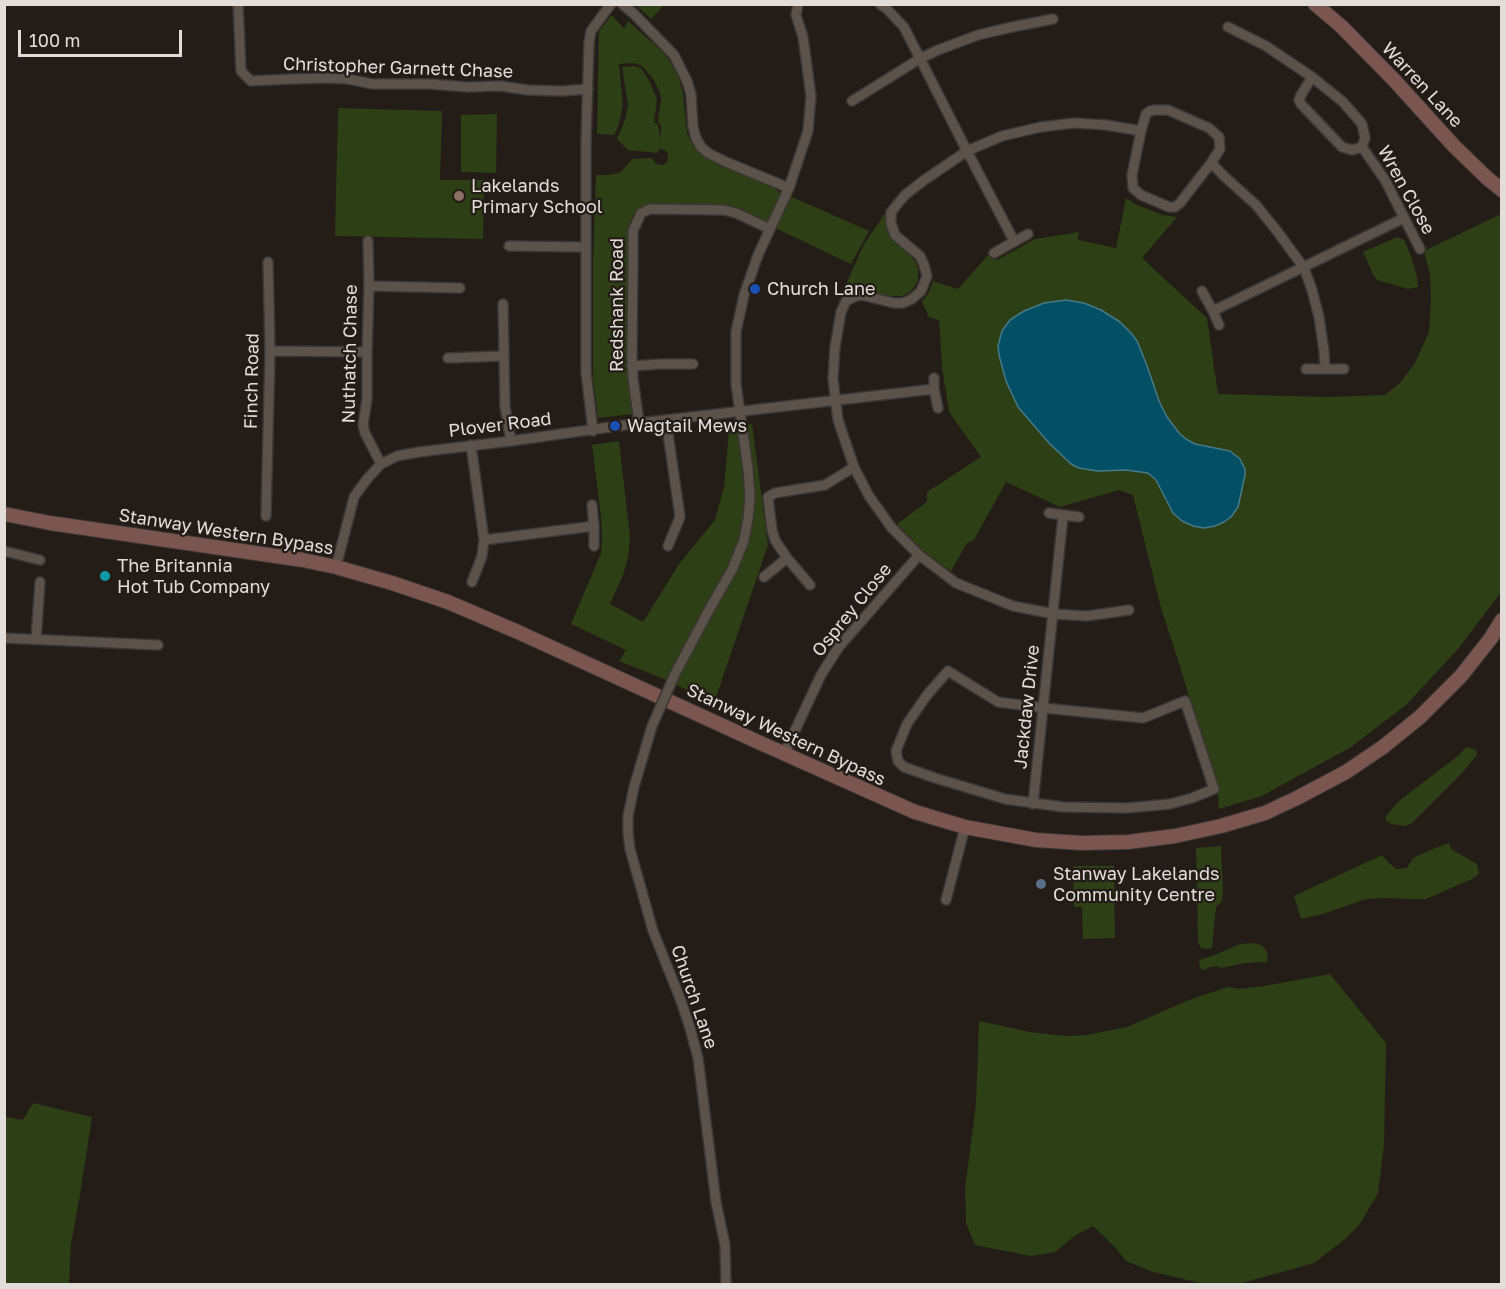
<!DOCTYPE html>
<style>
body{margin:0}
#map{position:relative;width:1506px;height:1289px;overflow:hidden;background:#241c17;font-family:"Golos Text",sans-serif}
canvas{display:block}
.frame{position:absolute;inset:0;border:6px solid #e3ddda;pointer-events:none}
.scale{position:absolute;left:18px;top:30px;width:164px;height:27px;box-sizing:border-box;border:3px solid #e3ddda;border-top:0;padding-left:8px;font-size:18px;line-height:21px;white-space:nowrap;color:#e3ddda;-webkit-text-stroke:4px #241c17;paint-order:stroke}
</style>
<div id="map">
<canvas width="1506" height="1289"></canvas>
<div class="frame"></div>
<div class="scale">100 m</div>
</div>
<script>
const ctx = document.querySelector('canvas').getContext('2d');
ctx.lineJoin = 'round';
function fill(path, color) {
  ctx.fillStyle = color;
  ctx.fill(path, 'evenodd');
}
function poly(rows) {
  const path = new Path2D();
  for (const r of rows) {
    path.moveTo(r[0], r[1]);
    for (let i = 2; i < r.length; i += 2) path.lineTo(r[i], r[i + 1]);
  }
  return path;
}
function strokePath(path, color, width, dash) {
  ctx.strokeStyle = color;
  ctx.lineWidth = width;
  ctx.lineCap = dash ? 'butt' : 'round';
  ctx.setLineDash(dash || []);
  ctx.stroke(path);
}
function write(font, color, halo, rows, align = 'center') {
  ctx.font = font + ' "Golos Text",sans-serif';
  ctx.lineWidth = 4.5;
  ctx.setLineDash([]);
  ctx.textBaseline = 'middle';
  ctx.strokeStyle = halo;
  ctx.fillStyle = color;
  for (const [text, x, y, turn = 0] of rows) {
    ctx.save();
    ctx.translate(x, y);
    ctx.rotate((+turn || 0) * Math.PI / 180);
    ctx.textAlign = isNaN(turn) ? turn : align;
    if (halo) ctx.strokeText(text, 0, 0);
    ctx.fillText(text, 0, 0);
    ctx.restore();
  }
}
fill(poly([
 [636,5,664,5,651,19],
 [612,15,624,29,628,21,664,53,673,66,679,79,683,93,687,133,693,145,700,153,711,159,774,182,776,190,869,231,851,264,733,208,642,208,634,214,630,222,628,368,633,414,598,418,593,377,593,263,596,175,609,175,621,172,632,159,652,158,656,164,662,165,666,163,668,160,668,156,667,152,662,149,659,149,658,153,628,150,617,139,625,120,628,106,622,67,634,66,641,68,650,82,657,100,654,122,658,125,661,140,661,126,658,121,661,99,660,93,654,80,641,65,632,63,619,64,623,106,618,127,614,135,597,134,599,31],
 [338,108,442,111,440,180,484,180,483,239,335,236],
 [497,114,496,173,461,172,461,115],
 [1126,198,1137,205,1163,215,1177,217,1142,258,1207,318,1218,394,1328,397,1385,395,1400,383,1415,363,1429,332,1431,298,1430,275,1424,251,1501,214,1501,592,1458,649,1406,705,1351,747,1262,796,1219,809,1218,794,1179,663,1161,608,1133,495,1119,490,1060,507,1006,482,974,540,967,543,951,571,923,551,897,524,927,502,927,492,981,457,949,412,942,367,939,320,929,317,922,302,929,292,933,281,958,289,990,253,997,260,1035,239,1079,232,1078,240,1116,248],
 [886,212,888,232,891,237,916,262,918,270,918,280,915,286,910,292,902,296,884,296,858,291,850,293,842,298,843,291,864,244],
 [1398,237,1404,240,1411,256,1417,277,1418,287,1408,289,1377,280,1374,276,1363,252],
 [752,424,768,545,714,703,664,679,619,661,626,650,571,624,601,553,602,538,601,517,592,445,619,441,630,537,628,558,623,575,610,604,643,622,679,564,715,520,724,487,729,431,727,427],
 [1466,747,1476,750,1477,755,1462,773,1412,823,1405,826,1391,824,1386,821,1386,816,1399,801,1459,755],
 [1449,843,1451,849,1477,864,1479,874,1472,879,1426,899,1407,899,1387,898,1366,899,1323,914,1301,919,1294,896,1382,855,1389,863,1397,869,1407,868,1413,858,1435,848],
 [1221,846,1223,889,1222,901,1216,907,1212,948,1206,949,1201,948,1198,942,1196,848],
 [1073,866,1114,866,1115,938,1083,939,1082,907,1074,907],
 [1252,943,1261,945,1265,949,1268,955,1267,962,1245,963,1221,968,1217,966,1210,967,1203,970,1200,968,1199,960,1217,954,1240,944],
 [1330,974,1386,1043,1384,1145,1378,1193,1360,1224,1344,1240,1314,1263,1238,1284,1205,1284,1153,1272,1126,1261,1114,1246,1093,1226,1076,1235,1055,1252,1031,1256,975,1245,966,1223,965,1189,976,1104,979,1021,1030,1032,1065,1036,1087,1035,1127,1027,1189,1000,1228,987,1239,989,1264,986],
 [33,1103,92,1117,79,1201,71,1244,69,1284,5,1284,5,1117,23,1120]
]), '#2d3f14');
const water = poly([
 [1066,300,1084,303,1101,310,1120,322,1131,333,1137,341,1146,363,1159,401,1167,417,1179,433,1186,439,1195,444,1230,451,1240,459,1245,469,1245,475,1238,507,1231,517,1224,522,1215,526,1204,528,1193,526,1182,521,1173,513,1156,480,1148,473,1126,470,1097,471,1079,468,1071,464,1049,443,1018,407,1006,381,999,355,998,346,1002,331,1010,320,1024,311,1044,303,1066,300]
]);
fill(water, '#034f65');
strokePath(water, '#467a88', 1.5);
const street = poly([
 [238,4,241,71,251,81,291,79,328,78,348,79,372,84,429,84,467,87,500,86,528,90,562,91,588,89],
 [622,4,633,13,674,55,687,81,691,94,693,127,696,138,701,147,708,153,726,162,789,188],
 [880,4,887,9,904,27,967,151,1014,241],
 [1228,27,1266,46,1312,77],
 [1312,77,1343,102,1362,124,1365,138,1362,147,1352,150,1342,147,1301,104,1299,100,1301,95,1312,77],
 [852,101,921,58,938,50,978,35,1012,27,1053,19],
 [1155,110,1168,110,1209,128,1219,137,1220,149,1211,163,1180,203,1175,207,1169,207,1141,195,1133,188,1132,175,1141,131,1146,114,1150,111,1155,110],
 [1362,147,1385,180,1420,249],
 [1211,163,1225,177,1256,205,1277,231,1304,268,1312,290,1319,317,1324,351,1325,369],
 [368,241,369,286,367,352,367,399,363,425,365,433,381,464],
 [509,246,586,247],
 [994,253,1028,234],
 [369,286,460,288],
 [1202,291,1213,311,1219,325],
 [503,304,505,407,511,441],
 [1213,311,1404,218],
 [270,351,367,352],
 [448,358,503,356],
 [632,366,661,364,693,364],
 [1306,369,1344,369],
 [934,378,934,389,938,408],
 [666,420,680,517,668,546],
 [639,423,633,378,632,356,633,259,633,231,641,213,650,209,724,210,736,213,770,229],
 [593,431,586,372,586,142,589,42,591,31,611,4],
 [471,445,484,540,482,556,472,582],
 [592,505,594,526,594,546],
 [1049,513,1079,517],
 [266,516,270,351,268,262],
 [484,540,594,526],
 [4,551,40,560],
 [336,567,354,497,367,479,381,464,397,456,419,452,511,441,639,423,934,389],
 [764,577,787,558],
 [810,585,787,558,775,540,772,530,768,497,775,493,825,485,854,467],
 [1129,610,1087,616,1054,614,1013,606,956,583,919,555,891,527,869,496,854,467,838,420,833,379,835,347,841,312,846,301,854,297,861,295,894,303,903,303,912,299,921,291,927,276,924,265,920,256,895,235,891,223,891,212,905,195,923,181,967,151,1002,136,1041,127,1074,123,1106,125,1141,131],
 [4,638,158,645],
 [36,639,40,582],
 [948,671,998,702,1044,708,1143,718,1185,701,1214,789,1192,798,1170,804,1127,808,1063,807,1005,799,935,778,904,767,898,761,896,751,907,724,927,695,948,671],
 [675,674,709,610,733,568,744,540,748,519,750,497,748,469,736,384,736,332,744,295,758,255,789,188,808,131,811,96,803,37,796,15,798,4],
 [652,726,634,787,628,816,628,833,630,849,653,931,681,1001,690,1028,698,1058,716,1202,725,1245,726,1284],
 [784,754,821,675,838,648,919,555],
 [1033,804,1063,516],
 [946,900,965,827]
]);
const secondary = poly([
 [1315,4,1342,27,1395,81,1454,146,1487,178,1502,190],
 [4,514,50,523,303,560,336,567,392,583,448,602,518,632,756,741,915,812,965,827,1036,840,1082,843,1128,842,1175,836,1221,826,1265,813,1297,798,1346,772,1383,747,1420,717,1461,676,1491,638,1502,620]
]);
strokePath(street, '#3c3633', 12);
strokePath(secondary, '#3c3633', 16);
strokePath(street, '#5b524b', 9);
strokePath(secondary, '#7b5651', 14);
const streetBridge = poly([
 [652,726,675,674]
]);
strokePath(streetBridge, '#3c3633', 12, []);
strokePath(streetBridge, '#5b524b', 9);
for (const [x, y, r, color] of [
 [459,196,6,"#8d6e63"],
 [755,289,6,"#1a4fb4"],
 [615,426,6,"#1a4fb4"],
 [105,576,6,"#0f9aa8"],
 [1041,884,6,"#5c6f8a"]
]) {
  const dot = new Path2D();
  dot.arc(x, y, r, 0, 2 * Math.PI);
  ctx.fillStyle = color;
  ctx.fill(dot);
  strokePath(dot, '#241c17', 2);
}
write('18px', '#e3ddda', '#241c17', [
 ["Christopher Garnett Chase",398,68,2],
 ["Warren Lane",1422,85,47],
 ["Wren Close",1406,190,61],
 ["Redshank Road",617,305,-90],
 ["Nuthatch Chase",350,354,-89],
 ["Finch Road",252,381,-89],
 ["Plover Road",500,425,-7],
 ["Stanway Western Bypass",226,532,9],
 ["Osprey Close",852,610,-51],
 ["Jackdaw Drive",1027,707,-84],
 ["Stanway Western Bypass",786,735,25],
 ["Church Lane",694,997,71]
]);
write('18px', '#e3ddda', '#241c17', [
 ["Lakelands",471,186],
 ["Primary School",471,207],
 ["Church Lane",767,289],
 ["Wagtail Mews",627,426],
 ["The Britannia",117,566],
 ["Hot Tub Company",117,587],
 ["Stanway Lakelands",1053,874],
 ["Community Centre",1053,895]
], 'left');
</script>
